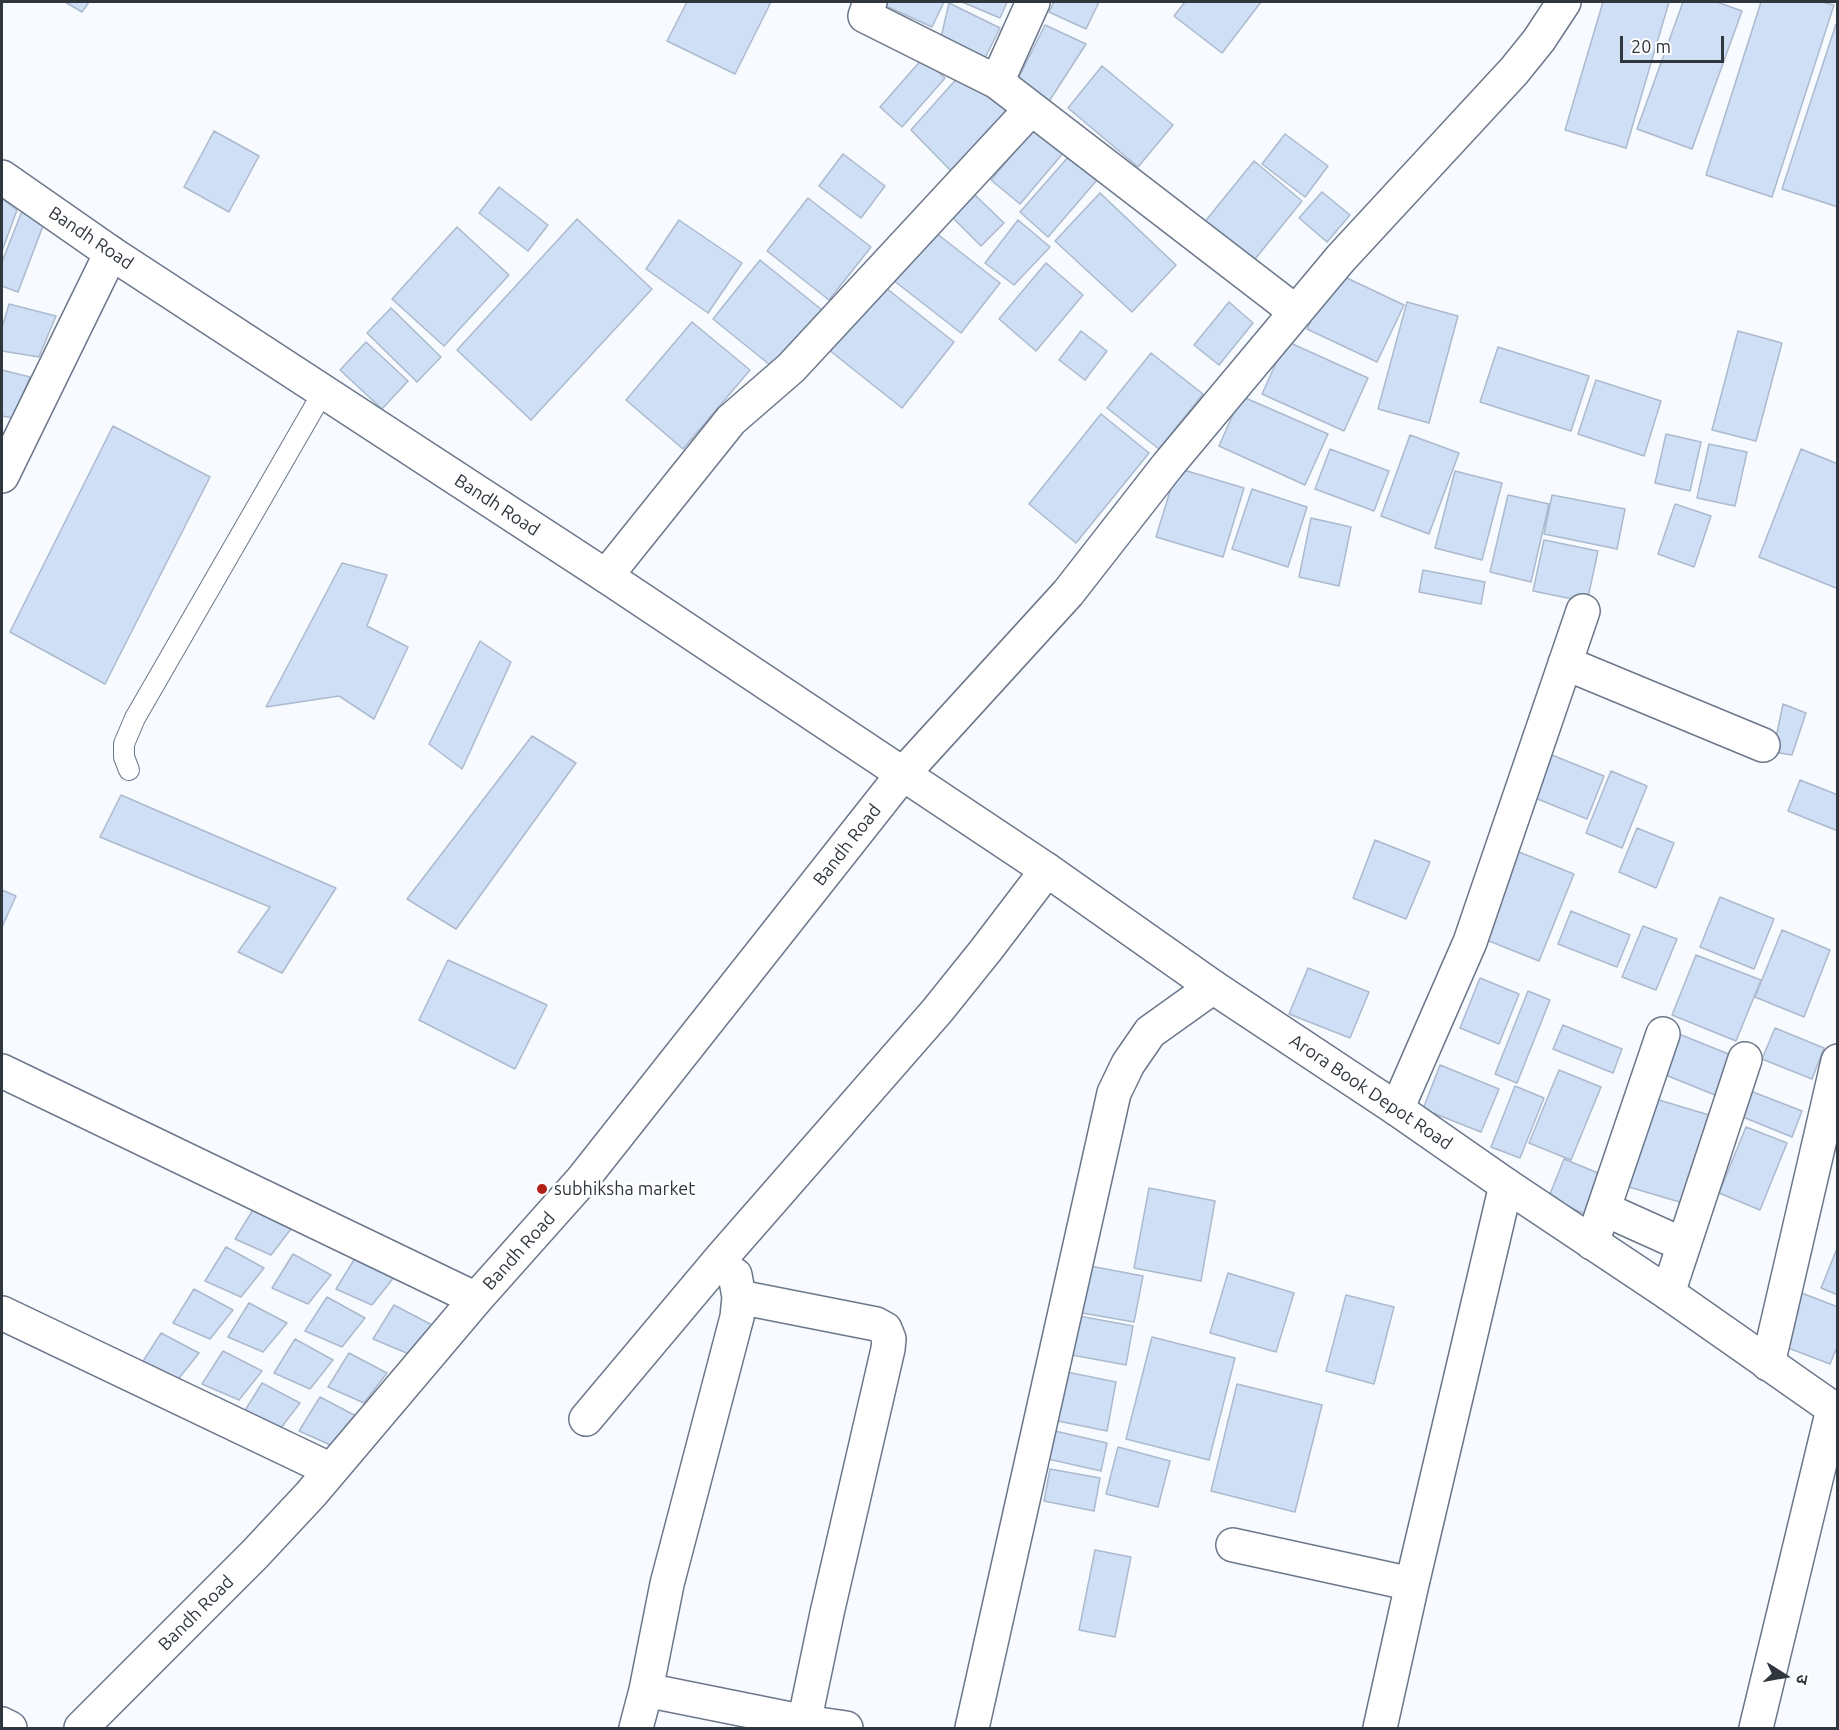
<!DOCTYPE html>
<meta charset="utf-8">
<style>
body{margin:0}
#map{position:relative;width:1839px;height:1730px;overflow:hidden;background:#f7faff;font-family:Ubuntu,"Noto Sans Devanagari",sans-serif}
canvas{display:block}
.frame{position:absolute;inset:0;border:3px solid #30363e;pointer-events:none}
.north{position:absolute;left:1755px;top:1646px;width:60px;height:60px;-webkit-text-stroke:4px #fff;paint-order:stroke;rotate:101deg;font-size:16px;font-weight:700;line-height:24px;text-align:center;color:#30363e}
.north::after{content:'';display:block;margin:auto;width:21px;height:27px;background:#30363e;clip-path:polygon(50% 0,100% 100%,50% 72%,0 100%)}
.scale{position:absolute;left:1620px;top:36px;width:104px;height:27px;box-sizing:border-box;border:3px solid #30363e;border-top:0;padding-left:8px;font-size:18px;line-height:21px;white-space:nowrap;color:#30363e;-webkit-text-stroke:4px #fff;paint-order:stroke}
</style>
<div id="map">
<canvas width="1839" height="1730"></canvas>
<div class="frame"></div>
<div class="north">उ</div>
<div class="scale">20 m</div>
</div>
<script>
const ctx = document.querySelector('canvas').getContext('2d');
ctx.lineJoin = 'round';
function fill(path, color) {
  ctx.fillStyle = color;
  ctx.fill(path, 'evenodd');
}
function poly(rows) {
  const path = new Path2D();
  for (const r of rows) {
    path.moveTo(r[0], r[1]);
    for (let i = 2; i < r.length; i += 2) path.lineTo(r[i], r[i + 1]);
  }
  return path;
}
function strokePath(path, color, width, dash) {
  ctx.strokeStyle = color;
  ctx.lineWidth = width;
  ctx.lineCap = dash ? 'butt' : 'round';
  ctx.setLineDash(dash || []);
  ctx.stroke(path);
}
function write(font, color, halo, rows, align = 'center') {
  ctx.font = font + ' Ubuntu,sans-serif';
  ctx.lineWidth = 5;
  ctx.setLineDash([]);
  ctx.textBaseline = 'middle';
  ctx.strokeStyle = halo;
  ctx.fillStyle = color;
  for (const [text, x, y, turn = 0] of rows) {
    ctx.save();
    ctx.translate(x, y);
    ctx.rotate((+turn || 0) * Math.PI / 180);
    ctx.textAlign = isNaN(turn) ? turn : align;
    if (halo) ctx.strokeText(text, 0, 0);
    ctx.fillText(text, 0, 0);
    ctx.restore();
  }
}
const building = poly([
 [65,2,89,2,82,12,65,2],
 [687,2,771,2,735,74,667,41,687,2],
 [888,2,944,2,932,27,886,6,888,2],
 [962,2,1007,2,1000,18,962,2],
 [1054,2,1099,2,1086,29,1049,12,1054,2],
 [1185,2,1261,2,1222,53,1174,16,1185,2],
 [1603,2,1669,2,1626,148,1565,130,1603,2],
 [1683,2,1717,2,1742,11,1692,149,1637,129,1683,2],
 [1761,2,1822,2,1834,5,1772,197,1706,175,1761,2],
 [949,3,1000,28,984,60,940,42,949,3],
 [1836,24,1838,25,1838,207,1782,189,1836,24],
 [1045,25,1086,44,1048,103,1015,85,1045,25],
 [923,58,945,78,902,127,880,107,923,58],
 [1102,66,1173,125,1138,167,1068,108,1102,66],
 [959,76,1013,110,956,176,911,130,959,76],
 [1035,127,1064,152,1020,204,991,180,1035,127],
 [214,131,259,156,229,212,184,187,214,131],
 [1285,134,1328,166,1305,197,1262,164,1285,134],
 [843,154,885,186,861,218,819,186,843,154],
 [1069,156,1097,180,1048,237,1020,212,1069,156],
 [1254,161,1302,201,1251,264,1203,224,1254,161],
 [499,187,548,225,528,251,479,213,499,187],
 [1322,192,1350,215,1327,242,1299,218,1322,192],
 [1100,193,1176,265,1132,312,1055,241,1100,193],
 [974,194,1004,223,981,246,952,217,974,194],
 [808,198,871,247,829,300,767,251,808,198],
 [2,199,17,210,2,251,2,199],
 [22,211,43,226,18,292,2,286,2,262,22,211],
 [577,219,652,289,531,420,457,350,577,219],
 [679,220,742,263,708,313,646,269,679,220],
 [1018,220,1050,247,1014,285,985,263,1018,220],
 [457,227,509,275,444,346,392,299,457,227],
 [931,229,1000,283,961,333,893,280,931,229],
 [760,260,822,310,775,369,713,319,760,260],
 [1046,263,1083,295,1036,351,999,319,1046,263],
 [1334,272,1404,305,1377,362,1307,329,1334,272],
 [881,284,954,342,902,408,829,350,881,284],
 [1229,302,1253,323,1219,365,1194,345,1229,302],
 [1407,302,1458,316,1429,423,1378,409,1407,302],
 [9,304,56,316,39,357,2,351,2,328,9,304],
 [391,308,441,357,417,382,367,333,391,308],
 [692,322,750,370,683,449,626,400,692,322],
 [1081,331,1107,351,1085,380,1059,360,1081,331],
 [1738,331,1782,343,1756,441,1712,430,1738,331],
 [1286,341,1368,378,1344,431,1262,394,1286,341],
 [366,342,408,381,382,409,340,370,366,342],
 [1498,347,1589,376,1571,431,1480,402,1498,347],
 [1151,353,1203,394,1159,449,1107,408,1151,353],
 [2,370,30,377,13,418,2,416,2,370],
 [1596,380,1661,401,1644,456,1578,434,1596,380],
 [1241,396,1328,434,1305,485,1219,446,1241,396],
 [1101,414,1149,453,1076,543,1029,504,1101,414],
 [113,426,210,477,105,684,10,632,113,426],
 [1666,434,1701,442,1690,491,1655,483,1666,434],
 [1410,435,1459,453,1429,534,1381,516,1410,435],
 [1709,444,1747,452,1735,506,1697,498,1709,444],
 [1330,449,1389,471,1374,511,1315,489,1330,449],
 [1801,449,1838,464,1838,585,1836,588,1759,557,1801,449],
 [1177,468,1244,488,1223,557,1156,537,1177,468],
 [1455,471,1502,483,1482,560,1435,548,1455,471],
 [1252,489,1307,507,1288,567,1232,549,1252,489],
 [1508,495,1549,504,1531,582,1490,572,1508,495],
 [1552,495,1625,509,1617,549,1544,534,1552,495],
 [1675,504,1711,516,1694,567,1658,554,1675,504],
 [1311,518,1351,527,1339,586,1299,577,1311,518],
 [1544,540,1598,551,1587,602,1533,591,1544,540],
 [342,563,387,575,367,626,408,647,374,719,339,696,266,707,342,563],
 [1423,570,1485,582,1481,604,1419,592,1423,570],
 [480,641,511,662,462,769,429,744,480,641],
 [1783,704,1806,713,1792,755,1773,752,1783,704],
 [532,736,576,763,456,929,407,899,532,736],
 [1547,753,1604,776,1587,819,1530,796,1547,753],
 [1611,771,1647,786,1622,848,1586,833,1611,771],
 [1800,780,1838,795,1838,831,1788,811,1800,780],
 [121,795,336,888,282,973,238,952,270,907,100,837,121,795],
 [1637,828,1674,843,1656,888,1619,872,1637,828],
 [1375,840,1430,862,1406,919,1353,898,1375,840],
 [1514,850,1574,874,1539,961,1479,937,1514,850],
 [2,890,16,896,2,927,2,890],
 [1720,897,1774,919,1754,969,1700,947,1720,897],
 [1571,911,1630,935,1617,967,1558,944,1571,911],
 [1643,926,1677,939,1656,990,1622,977,1643,926],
 [1782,930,1830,950,1804,1017,1755,997,1782,930],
 [1696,955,1761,980,1736,1041,1672,1015,1696,955],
 [448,960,547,1005,515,1069,419,1020,448,960],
 [1308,968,1369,992,1350,1038,1289,1014,1308,968],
 [1480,978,1519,994,1499,1044,1460,1028,1480,978],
 [1528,991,1550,1000,1517,1083,1495,1074,1528,991],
 [1563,1025,1622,1049,1613,1073,1553,1049,1563,1025],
 [1775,1028,1824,1048,1812,1079,1762,1059,1775,1028],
 [1674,1032,1736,1057,1720,1097,1658,1072,1674,1032],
 [1440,1065,1499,1089,1481,1132,1423,1109,1440,1065],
 [1559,1070,1601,1087,1571,1160,1529,1143,1559,1070],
 [1515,1086,1544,1098,1520,1158,1491,1147,1515,1086],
 [1748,1090,1802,1111,1792,1137,1738,1115,1748,1090],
 [1649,1097,1709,1115,1683,1203,1622,1185,1649,1097],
 [1746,1127,1787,1143,1760,1210,1719,1193,1746,1127],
 [1564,1159,1603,1175,1588,1215,1548,1199,1564,1159],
 [1149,1188,1215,1201,1201,1281,1134,1268,1149,1188],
 [256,1205,294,1225,271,1255,235,1239,256,1205],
 [1838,1246,1838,1295,1821,1288,1838,1246],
 [226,1247,264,1268,241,1297,205,1281,226,1247],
 [293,1254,331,1275,308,1304,272,1288,293,1254],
 [357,1255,395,1276,372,1305,336,1289,357,1255],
 [1090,1266,1143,1276,1134,1322,1082,1313,1090,1266],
 [1228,1273,1294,1293,1276,1352,1210,1333,1228,1273],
 [194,1289,233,1310,210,1339,173,1323,194,1289],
 [1799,1292,1838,1307,1838,1345,1830,1364,1778,1344,1799,1292],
 [1346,1295,1394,1307,1374,1384,1326,1371,1346,1295],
 [327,1297,365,1318,342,1347,305,1331,327,1297],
 [249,1303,287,1323,263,1352,228,1337,249,1303],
 [394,1305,432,1325,409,1354,373,1339,394,1305],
 [1079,1316,1133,1326,1126,1365,1072,1355,1079,1316],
 [161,1333,199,1353,176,1382,140,1366,161,1333],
 [1152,1337,1235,1358,1209,1460,1126,1439,1152,1337],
 [295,1339,333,1360,310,1389,274,1373,295,1339],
 [223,1351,262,1371,239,1400,202,1384,223,1351],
 [349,1353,387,1373,364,1403,328,1387,349,1353],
 [1067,1372,1116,1382,1107,1431,1058,1421,1067,1372],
 [262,1383,300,1403,277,1433,241,1417,262,1383],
 [1237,1384,1322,1405,1295,1512,1211,1491,1237,1384],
 [320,1397,358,1417,335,1447,299,1431,320,1397],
 [1055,1431,1107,1443,1101,1471,1048,1459,1055,1431],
 [1118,1447,1170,1461,1158,1507,1106,1494,1118,1447],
 [1050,1469,1100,1478,1094,1511,1044,1501,1050,1469],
 [1095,1550,1131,1557,1115,1637,1079,1630,1095,1550]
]);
fill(building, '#cfdff6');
strokePath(building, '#acbace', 1.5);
const service = poly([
 [129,770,124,757,124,744,135,718,323,392]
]);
const minor = poly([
 [870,2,865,16,997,82],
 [1033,2,997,82,1296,312],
 [2,476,111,253],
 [606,576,731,420,791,368,1031,109],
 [1565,663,1763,745],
 [2,1071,476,1299],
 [1397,1109,1470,942,1583,611],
 [1604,1209,1684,1245],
 [1592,1243,1663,1034],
 [1668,1293,1745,1059],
 [739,1297,876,1324,885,1329,889,1339,888,1349,827,1613,803,1728],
 [2,1313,331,1470],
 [1768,1364,1838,1061],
 [586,1419,722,1257,937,1011,986,950,1047,870],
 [1233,1545,1412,1584],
 [646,1690,805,1722,846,1728],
 [2,1724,10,1728],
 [81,1728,255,1554,311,1494,476,1299,582,1180,902,775,1068,593,1168,465,1341,258,1514,71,1539,40,1564,2],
 [636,1728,646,1690,667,1584,737,1317,739,1297,735,1275],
 [972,1728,1114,1093,1128,1064,1150,1032,1213,987],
 [1380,1728,1412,1584,1506,1185],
 [1756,1728,1833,1409]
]);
const tertiary = poly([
 [2,177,111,253,606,576,1047,870,1213,987,1397,1109,1506,1185,1668,1293,1838,1412]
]);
strokePath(service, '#6b778a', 22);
strokePath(minor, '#6b778a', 36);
strokePath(tertiary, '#6b778a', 36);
strokePath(service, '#fff', 20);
strokePath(minor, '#fff', 33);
strokePath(tertiary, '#fff', 33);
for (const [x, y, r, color] of [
 [542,1189,6,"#af2017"]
]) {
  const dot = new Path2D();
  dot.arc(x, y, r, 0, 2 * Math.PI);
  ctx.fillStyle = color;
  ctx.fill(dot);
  strokePath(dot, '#fff', 2);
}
write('18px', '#30363e', '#fff', [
 ["Bandh Road",91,238,34],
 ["Bandh Road",497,505,33],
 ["Bandh Road",847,845,-52],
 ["Arora Book Depot Road",1371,1092,34],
 ["Bandh Road",519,1251,-48],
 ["Bandh Road",196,1613,-45]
]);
write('18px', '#30363e', '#fff', [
 ["subhiksha market",554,1189]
], 'left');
</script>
